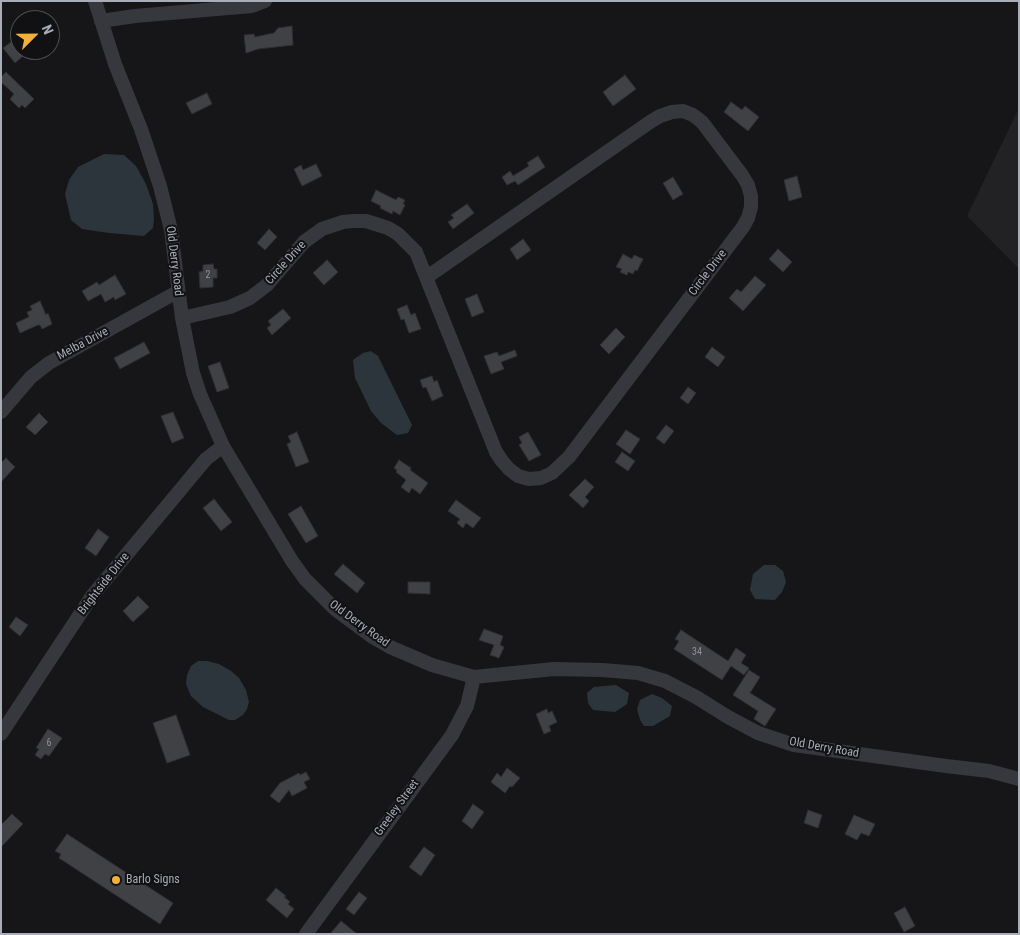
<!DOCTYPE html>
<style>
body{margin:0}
#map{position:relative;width:1020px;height:935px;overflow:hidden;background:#161618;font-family:"Roboto Condensed",sans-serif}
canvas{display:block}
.frame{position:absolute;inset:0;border:2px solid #a8adb8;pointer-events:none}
.north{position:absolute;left:10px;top:10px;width:50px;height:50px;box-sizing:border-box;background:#111113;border:1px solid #4d4f55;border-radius:50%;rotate:67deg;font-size:14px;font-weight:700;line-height:20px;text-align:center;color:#a8adb8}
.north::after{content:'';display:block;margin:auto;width:18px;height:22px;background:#f2b134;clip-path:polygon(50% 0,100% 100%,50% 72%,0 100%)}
</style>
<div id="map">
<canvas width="1020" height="935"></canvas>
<div class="frame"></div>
<div class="north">N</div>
</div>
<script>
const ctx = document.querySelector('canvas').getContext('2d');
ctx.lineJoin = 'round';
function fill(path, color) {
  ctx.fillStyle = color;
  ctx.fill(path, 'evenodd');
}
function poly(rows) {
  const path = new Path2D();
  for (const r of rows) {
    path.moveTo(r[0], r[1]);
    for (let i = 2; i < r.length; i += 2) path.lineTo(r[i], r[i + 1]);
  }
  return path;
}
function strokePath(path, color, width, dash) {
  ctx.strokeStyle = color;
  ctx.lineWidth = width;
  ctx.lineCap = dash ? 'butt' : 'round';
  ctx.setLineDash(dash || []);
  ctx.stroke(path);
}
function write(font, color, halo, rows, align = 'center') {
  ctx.font = font + ' "Roboto Condensed",sans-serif';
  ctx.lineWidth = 4;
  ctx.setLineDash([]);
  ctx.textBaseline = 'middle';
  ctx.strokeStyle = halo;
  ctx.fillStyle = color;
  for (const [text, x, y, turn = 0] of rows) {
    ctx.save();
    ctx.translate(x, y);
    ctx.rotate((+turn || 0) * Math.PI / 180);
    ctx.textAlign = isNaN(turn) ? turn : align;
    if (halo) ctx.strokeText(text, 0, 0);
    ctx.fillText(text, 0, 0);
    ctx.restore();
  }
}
fill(poly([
 [1019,108,1019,269,967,216]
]), '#222225');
fill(poly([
 [104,154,124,155,136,166,146,184,153,204,154,220,153,228,144,236,109,233,82,229,71,220,65,194,69,180,78,167],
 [371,351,378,356,412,425,408,433,397,435,381,423,371,411,355,378,353,360,363,353],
 [764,565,775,565,783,571,786,582,782,592,775,600,755,599,750,590,753,574],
 [207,661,219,664,231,671,239,678,246,690,249,702,247,709,243,715,235,720,229,720,203,707,191,696,186,684,187,675,191,666,198,661],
 [616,685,629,693,627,704,615,712,593,710,588,703,587,693,594,687],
 [652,694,662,698,672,706,670,716,653,726,644,726,640,720,637,709,640,700]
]), '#2c353c');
const building = poly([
 [292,26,293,45,258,49,246,53,244,35,254,34,255,37,274,33,278,28,292,26],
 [15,39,20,45,20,50,30,50,15,63,3,48,15,39],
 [6,72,34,99,25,108,22,105,19,108,10,99,14,94,1,82,1,77,6,72],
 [625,75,636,89,613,106,603,92,625,75],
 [207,93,212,104,192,114,186,103,207,93],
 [731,102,742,110,745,106,759,117,748,131,724,112,731,102],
 [538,156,545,167,518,185,515,181,507,185,502,177,510,171,513,176,529,166,527,163,538,156],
 [316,164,322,176,302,186,294,169,301,165,303,170,316,164],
 [797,176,802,197,789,201,784,180,797,176],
 [673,177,683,194,673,200,663,183,673,177],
 [376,190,396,200,398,197,405,200,403,204,405,205,400,215,393,211,392,214,380,208,381,206,371,201,376,190],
 [467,204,474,213,453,229,448,222,454,218,451,215,467,204],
 [269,229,277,237,265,250,257,243,269,229],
 [523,239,531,250,517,260,510,249,523,239],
 [778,249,792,262,783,272,769,259,778,249],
 [623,254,632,259,634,255,643,259,637,271,635,270,633,274,628,272,627,275,620,272,622,269,616,267,623,254],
 [327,260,338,272,324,285,313,273,327,260],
 [213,264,214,269,217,269,217,278,213,278,213,287,200,288,199,272,203,271,203,265,213,264],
 [115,275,126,294,115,300,114,297,105,302,101,294,88,301,82,291,97,282,99,285,115,275],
 [755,276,766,285,743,311,729,298,737,289,741,292,755,276],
 [477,294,484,312,472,317,465,299,477,294],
 [40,301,46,315,48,313,52,324,42,329,40,325,38,325,20,333,16,323,29,317,27,312,32,310,30,306,40,301],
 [407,305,411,315,415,313,421,329,409,333,404,319,401,320,397,309,407,305],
 [283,309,291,318,272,335,267,328,271,325,268,321,283,309],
 [616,328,625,337,609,354,600,345,616,328],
 [144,342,150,353,120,369,114,358,144,342],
 [712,347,725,357,718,367,705,357,712,347],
 [515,350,517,356,501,362,504,369,491,374,484,356,497,352,499,356,515,350],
 [220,362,229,388,217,392,208,366,220,362],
 [432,376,434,382,437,380,443,396,432,401,426,387,423,388,420,380,432,376],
 [688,387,696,393,688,404,680,398,688,387],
 [173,412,184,438,172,443,161,416,173,412],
 [39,413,48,422,35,435,26,427,39,413],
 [666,425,674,431,664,444,656,438,666,425],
 [626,430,640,439,630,454,616,444,626,430],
 [297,432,309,462,296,467,287,444,291,442,288,436,297,432],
 [528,432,541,455,529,461,519,445,522,443,519,437,528,432],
 [622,452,635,461,628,471,615,462,622,452],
 [6,458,15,467,1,482,1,463,6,458],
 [399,460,411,468,410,470,428,483,420,494,412,488,409,493,401,487,406,480,396,472,397,470,394,468,399,460],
 [585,479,594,487,585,497,589,501,583,508,569,495,585,479],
 [214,499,232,522,221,531,203,508,214,499],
 [456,500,481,518,473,528,466,523,463,528,457,523,460,519,448,511,456,500],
 [301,506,318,536,306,543,288,514,301,506],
 [98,529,109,537,96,556,85,548,98,529],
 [343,564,365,583,357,593,334,574,343,564],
 [408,582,430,582,430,594,408,593,408,582],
 [138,596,149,607,133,622,123,611,138,596],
 [16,617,28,625,20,636,9,627,16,617],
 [484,629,503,636,500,645,504,647,499,658,490,655,494,645,479,640,484,629],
 [681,630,728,661,736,648,746,655,741,663,749,668,744,675,731,666,722,680,674,649,679,641,675,639,681,630],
 [749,670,760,677,750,693,776,709,765,726,754,719,758,711,733,695,749,670],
 [547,709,548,713,552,711,557,722,549,726,551,731,544,734,536,714,547,709],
 [176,715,190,755,167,763,153,723,176,715],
 [48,729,62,738,49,756,45,754,41,759,35,755,39,749,36,748,48,729],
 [507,768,520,778,512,787,510,786,505,793,491,782,497,773,501,777,507,768],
 [306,772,310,779,304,782,307,788,292,796,289,790,279,803,270,796,280,783,299,773,300,775,306,772],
 [473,804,484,812,472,829,462,821,473,804],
 [808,810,822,815,818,828,804,823,808,810],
 [12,814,23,824,1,847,1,825,12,814],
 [854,815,875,824,869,836,861,833,857,840,845,834,854,815],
 [67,834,173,903,160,924,59,858,61,854,55,851,67,834],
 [424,847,435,855,421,876,409,867,424,847],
 [276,888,286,896,284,897,290,902,288,904,294,909,287,918,266,900,276,888],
 [359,892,367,898,354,915,346,909,359,892],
 [905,907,915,926,904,932,894,913,905,907],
 [341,921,357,934,330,934,341,921]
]);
fill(building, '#404145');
strokePath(building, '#303034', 1);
strokePath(poly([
 [95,1,115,64,141,129,160,186,171,230,182,318,193,373,200,394,223,446,292,561,305,579,336,610,371,636,390,647,432,665,474,677,554,669,602,670,638,673,665,681,696,697,728,717,758,733,794,745,946,766,989,771,1019,779],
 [101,21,135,16,252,6,265,1],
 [182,318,230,307,250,298,267,285,304,242,322,229,343,222,354,221,366,221,388,228,398,234,416,252,496,452,502,461,509,469,518,476,529,479,541,478,552,473,569,457,743,227,748,218,751,207,751,196,748,185,742,175,702,122,693,115,683,111,672,112,660,116,650,122,427,277],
 [1,412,31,377,49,363,177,292],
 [1,734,92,596,206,459,223,446],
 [306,934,452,735,467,706,474,677]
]), '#37383d', 14);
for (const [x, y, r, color] of [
 [116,880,5,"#f2b134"]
]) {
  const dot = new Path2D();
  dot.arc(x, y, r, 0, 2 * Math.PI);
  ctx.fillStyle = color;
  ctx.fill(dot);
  strokePath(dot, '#111113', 2);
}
write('10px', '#8e929b', null, [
 ["2",208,275],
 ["34",697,652],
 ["6",49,743]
]);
write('12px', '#a8adb8', '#111113', [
 ["Old Derry Road",174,261,83],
 ["Circle Drive",286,263,-48],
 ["Circle Drive",708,273,-53],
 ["Melba Drive",83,344,-28],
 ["Brightside Drive",104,584,-52],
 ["Old Derry Road",359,624,36],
 ["Old Derry Road",824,748,10],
 ["Greeley Street",397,808,-54]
]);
write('12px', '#a8adb8', '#111113', [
 ["Barlo Signs",126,880]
], 'left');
</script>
